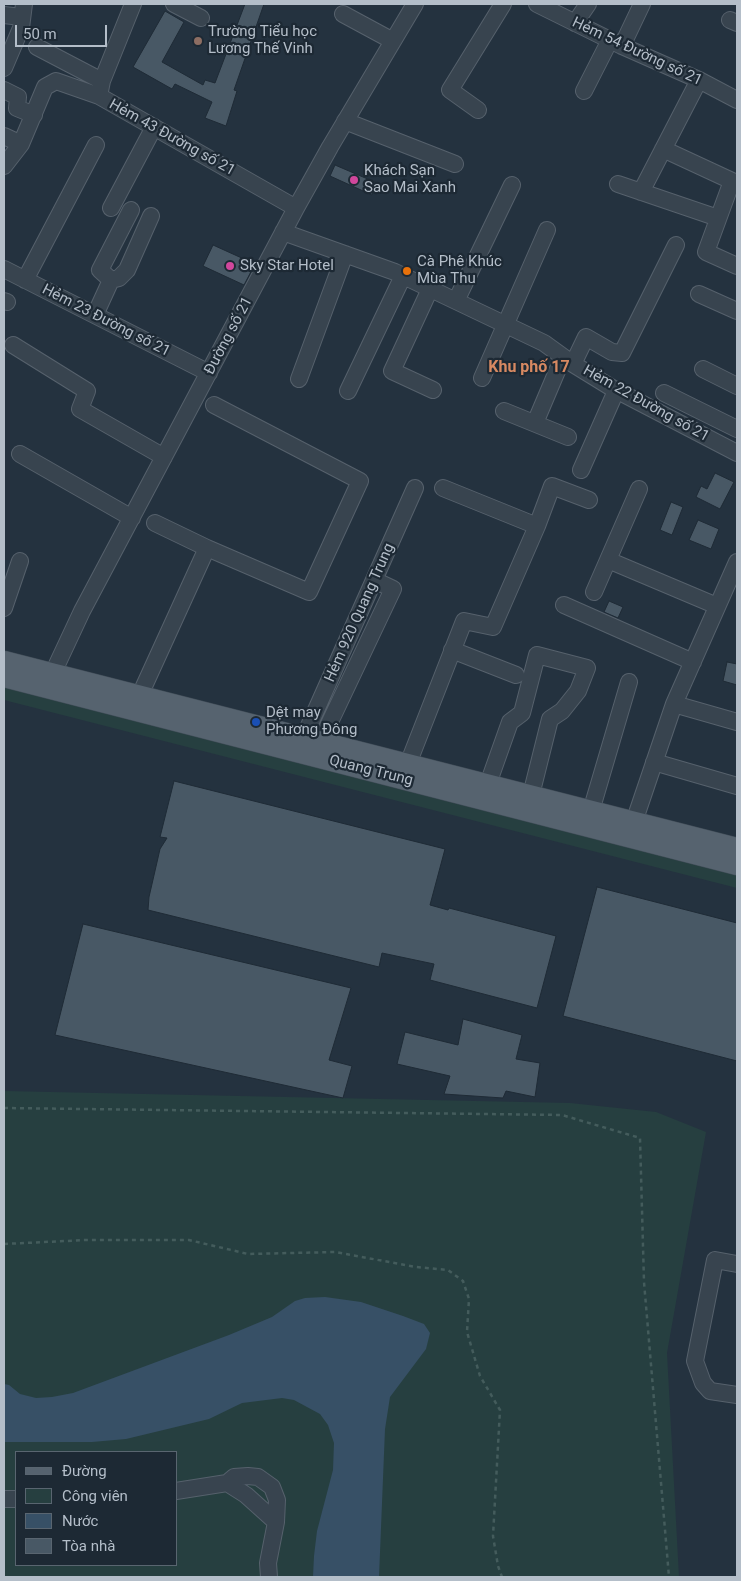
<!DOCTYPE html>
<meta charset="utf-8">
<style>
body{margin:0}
#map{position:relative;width:741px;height:1581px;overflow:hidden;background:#24323f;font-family:Roboto,sans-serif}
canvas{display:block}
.frame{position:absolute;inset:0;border:5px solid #b4bec9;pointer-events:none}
.legend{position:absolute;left:15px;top:1451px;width:162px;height:115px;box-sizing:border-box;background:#1d2934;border:1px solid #596570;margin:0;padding:6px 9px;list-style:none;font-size:15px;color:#b4bec9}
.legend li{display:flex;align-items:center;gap:10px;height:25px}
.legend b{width:25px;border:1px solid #596570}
.scale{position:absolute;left:15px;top:25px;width:92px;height:22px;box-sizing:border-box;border:2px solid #b4bec9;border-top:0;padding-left:6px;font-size:15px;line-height:18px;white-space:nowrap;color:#b4bec9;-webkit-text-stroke:4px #1d2934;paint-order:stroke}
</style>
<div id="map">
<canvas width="741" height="1581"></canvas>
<div class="frame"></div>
<ul class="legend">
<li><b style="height:6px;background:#56636f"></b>Đường</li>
<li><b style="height:14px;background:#263f40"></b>Công viên</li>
<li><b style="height:14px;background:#375066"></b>Nước</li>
<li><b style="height:14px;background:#485865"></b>Tòa nhà</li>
</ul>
<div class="scale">50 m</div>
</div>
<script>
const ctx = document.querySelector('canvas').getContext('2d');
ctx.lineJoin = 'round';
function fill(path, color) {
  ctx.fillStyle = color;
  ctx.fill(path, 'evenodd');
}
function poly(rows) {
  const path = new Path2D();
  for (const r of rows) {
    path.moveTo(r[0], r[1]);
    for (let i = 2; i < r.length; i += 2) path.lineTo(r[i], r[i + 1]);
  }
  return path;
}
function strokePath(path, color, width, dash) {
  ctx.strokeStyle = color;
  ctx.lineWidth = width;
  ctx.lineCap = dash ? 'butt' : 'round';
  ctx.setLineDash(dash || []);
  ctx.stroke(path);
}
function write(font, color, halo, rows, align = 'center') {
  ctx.font = font + ' Roboto,sans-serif';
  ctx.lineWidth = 4.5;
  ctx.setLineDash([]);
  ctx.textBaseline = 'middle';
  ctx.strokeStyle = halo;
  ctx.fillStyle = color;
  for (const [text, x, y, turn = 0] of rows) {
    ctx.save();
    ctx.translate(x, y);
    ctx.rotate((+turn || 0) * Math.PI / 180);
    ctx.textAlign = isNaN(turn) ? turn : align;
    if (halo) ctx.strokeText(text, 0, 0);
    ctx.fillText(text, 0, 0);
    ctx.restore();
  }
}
fill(poly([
 [4,684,737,871,737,888,4,700],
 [4,1091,570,1103,656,1112,706,1132,667,1353,679,1577,4,1577],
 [16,1452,176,1452,176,1565,16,1565]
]), '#263f40');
fill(poly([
 [325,1297,361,1302,403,1316,424,1324,430,1333,426,1349,390,1397,385,1429,379,1577,313,1577,314,1556,317,1531,333,1470,334,1443,328,1425,320,1414,294,1400,282,1398,242,1403,209,1419,126,1439,92,1442,4,1442,4,1384,9,1385,20,1394,36,1398,52,1397,73,1393,229,1335,272,1317,295,1301,305,1298]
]), '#375066');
const building = poly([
 [245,4,264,4,234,90,237,91,226,126,205,118,212,102,175,84,172,89,133,67,165,11,184,22,162,62,203,85,205,80,215,83,245,4],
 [335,165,377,183,372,195,330,176,335,165],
 [213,245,255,264,244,285,203,266,213,245],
 [715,473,734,482,720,509,696,497,701,486,707,489,715,473],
 [671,502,683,507,672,535,660,530,671,502],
 [698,520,719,529,711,549,689,540,698,520],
 [609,601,623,607,618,618,604,612,609,601],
 [727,662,737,664,737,685,723,681,727,662],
 [174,781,445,849,430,905,448,910,449,908,556,936,537,1008,430,980,434,964,382,953,379,967,148,910,149,897,160,849,167,838,160,837,174,781],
 [597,887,737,923,737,1061,563,1016,597,887],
 [83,924,351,988,329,1060,352,1066,343,1098,55,1035,83,924],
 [463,1019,522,1035,516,1059,540,1063,535,1097,506,1091,503,1098,444,1094,450,1076,397,1064,405,1032,458,1045,463,1019]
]);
fill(building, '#485865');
strokePath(building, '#1f2b36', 1);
const minor = poly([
 [174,4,201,18],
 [537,4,622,46,699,80,737,100],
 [343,14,393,41],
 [4,15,21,17],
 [730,20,737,23],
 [575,23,588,4],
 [622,46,642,4],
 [37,47,102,81],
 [4,68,21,28,24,4],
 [4,90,18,97,17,108,34,115],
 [584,91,610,40],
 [99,96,102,81,133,4],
 [478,110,450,90,503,4],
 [345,121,455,164],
 [4,136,21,144],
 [663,149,732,181],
 [4,166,21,144,45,87,56,81,99,96,296,208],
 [737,183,732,181,706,252,737,266],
 [618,184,718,218],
 [641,192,699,80],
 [111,208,154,127],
 [283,232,395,272,544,343,573,364,612,388,737,453],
 [4,269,209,373],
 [25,280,96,145],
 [111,280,100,270,131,210],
 [430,289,392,371,433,390],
 [699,294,737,311],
 [4,301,7,302],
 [456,301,512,185],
 [95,315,111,280,119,278,127,270,151,216],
 [13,345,87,391,80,409,164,457],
 [573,364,586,337,612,352,622,353,676,245],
 [703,369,737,386],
 [482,378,547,230],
 [299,379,345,254],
 [348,391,403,276],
 [664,393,737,429],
 [504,411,568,437],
 [535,423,563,357],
 [20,454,132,518],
 [581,470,616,391],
 [443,488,537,526],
 [155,523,207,548,309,592,360,481,214,405],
 [608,560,717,606],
 [594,592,639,489],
 [564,605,693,662],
 [4,608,20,561],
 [452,650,516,675],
 [53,673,82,611,296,208,330,147,415,4],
 [140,695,207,548],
 [674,704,737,722],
 [304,737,415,488],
 [321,741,393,589,374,580],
 [654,762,737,786],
 [408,764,464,621,493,627,537,526,552,486,589,500],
 [488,784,510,722,522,713,537,655,587,668,578,691,562,711,550,719,531,795],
 [591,811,629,682],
 [634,822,674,704,737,562],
 [737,1264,715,1260,695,1361,703,1383,710,1391,737,1395],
 [227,1483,246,1495,276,1522],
 [176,1491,227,1483,234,1477,248,1476,258,1477,272,1487,277,1500,276,1522,268,1563,269,1577],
 [4,1499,16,1499]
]);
const major = poly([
 [4,661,737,848],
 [4,677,737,865]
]);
strokePath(minor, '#56616c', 18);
strokePath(major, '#414d58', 21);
strokePath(poly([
 [4,1108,562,1115,640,1138,644,1282,669,1577],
 [4,1244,86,1240,189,1240,248,1254,335,1252,416,1267,448,1270,463,1281,469,1299,467,1332,480,1376,500,1410,493,1536,498,1566,502,1577]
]), '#445c5c', 2.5, [4, 4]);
strokePath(minor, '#38444f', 16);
strokePath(major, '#56636f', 20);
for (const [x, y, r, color] of [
 [198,41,5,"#8d6e63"],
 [354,180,5,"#d1479c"],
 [230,266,5,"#d1479c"],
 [407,271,5,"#e8710a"],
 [256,722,5,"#1a4fb4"]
]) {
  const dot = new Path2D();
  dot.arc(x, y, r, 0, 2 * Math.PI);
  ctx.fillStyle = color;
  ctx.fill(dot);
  strokePath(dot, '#1d2934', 2);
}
write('15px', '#b4bec9', '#1d2934', [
 ["Trường Tiểu học",208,32],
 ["Lương Thế Vinh",208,49],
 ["Khách Sạn",364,171],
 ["Sao Mai Xanh",364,188],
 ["Cà Phê Khúc",417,262],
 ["Mùa Thu",417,279],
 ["Sky Star Hotel",240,266],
 ["Dệt may",266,713],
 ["Phương Đông",266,730]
], 'left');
write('15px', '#b4bec9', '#1d2934', [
 ["Hẻm 54 Đường số 21",637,52,25],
 ["Hẻm 43 Đường số 21",172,138,29],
 ["Hẻm 23 Đường số 21",106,321,27],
 ["Đường số 21",229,336,-62],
 ["Hẻm 22 Đường số 21",646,404,29],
 ["Hẻm 920 Quang Trung",360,613,-66],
 ["Quang Trung",371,771,14]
]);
write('bold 16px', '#d78962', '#1d2934', [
 ["Khu phố 17",529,368]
]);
</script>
